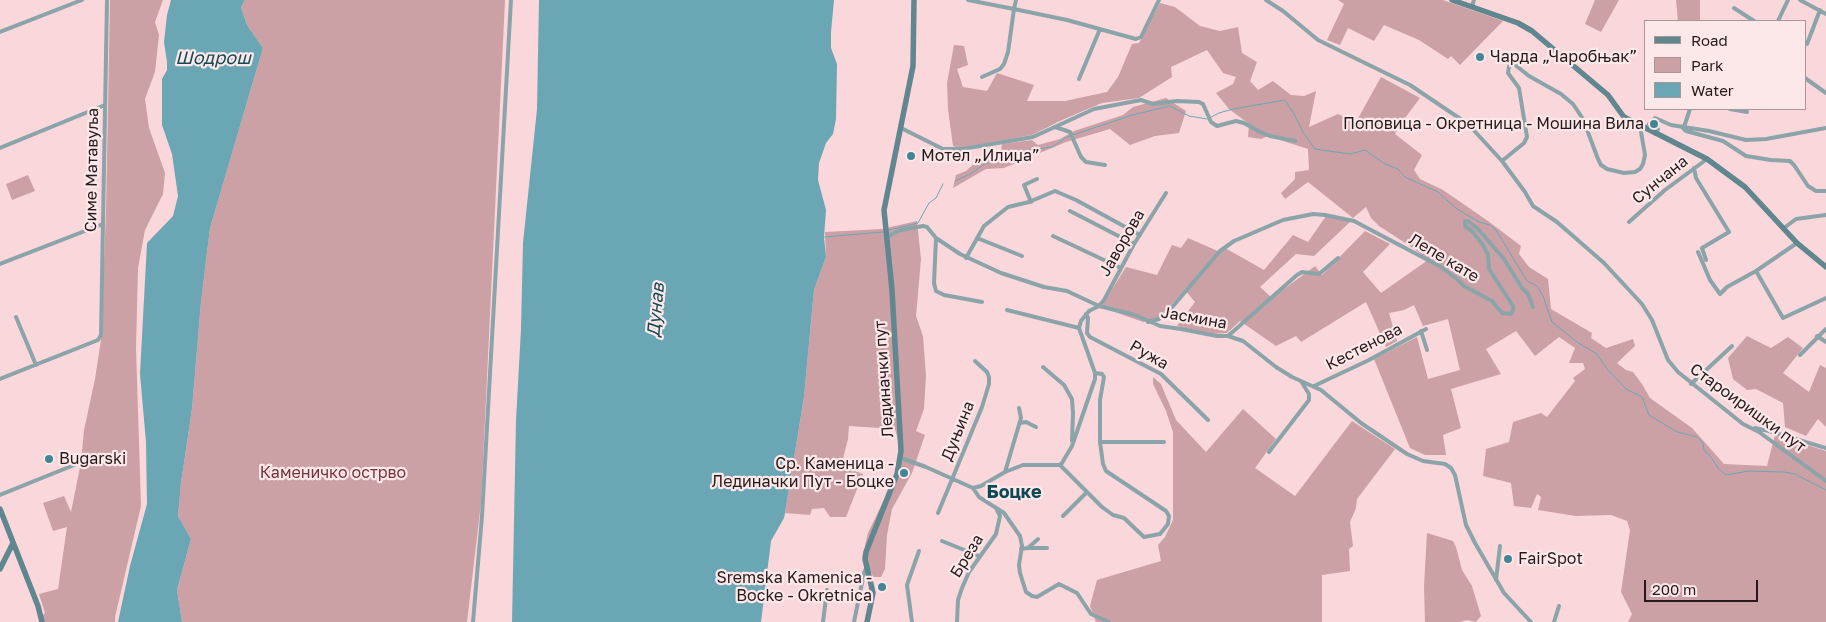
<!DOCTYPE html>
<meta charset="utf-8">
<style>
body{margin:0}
#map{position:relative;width:1826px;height:622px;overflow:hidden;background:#fad7da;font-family:"Golos Text",sans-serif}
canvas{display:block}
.legend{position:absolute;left:1644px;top:20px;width:162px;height:90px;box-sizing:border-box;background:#fde8e9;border:1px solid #a79697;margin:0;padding:6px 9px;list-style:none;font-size:15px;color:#271a1c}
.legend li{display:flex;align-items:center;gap:10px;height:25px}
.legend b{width:25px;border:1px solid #a79697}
.scale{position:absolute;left:1644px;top:580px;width:114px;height:22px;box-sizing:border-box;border:2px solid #271a1c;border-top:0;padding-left:6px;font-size:15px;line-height:18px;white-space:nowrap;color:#271a1c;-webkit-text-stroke:4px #fde8e9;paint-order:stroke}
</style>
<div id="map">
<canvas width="1826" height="622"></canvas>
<ul class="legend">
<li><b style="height:6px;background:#60868f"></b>Road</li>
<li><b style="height:14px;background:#cba1a5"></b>Park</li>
<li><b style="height:14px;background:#6ba6b5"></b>Water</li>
</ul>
<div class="scale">200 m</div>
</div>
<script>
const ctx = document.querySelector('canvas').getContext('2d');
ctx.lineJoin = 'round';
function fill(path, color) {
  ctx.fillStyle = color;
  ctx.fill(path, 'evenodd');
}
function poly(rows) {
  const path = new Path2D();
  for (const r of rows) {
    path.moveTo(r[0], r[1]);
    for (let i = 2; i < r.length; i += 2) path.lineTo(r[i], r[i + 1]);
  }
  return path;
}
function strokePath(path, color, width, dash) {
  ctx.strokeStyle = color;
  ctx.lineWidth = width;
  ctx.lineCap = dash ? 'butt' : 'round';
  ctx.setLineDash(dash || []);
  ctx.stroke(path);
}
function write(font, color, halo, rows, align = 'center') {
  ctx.font = font + ' "Golos Text",sans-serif';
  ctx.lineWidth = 4.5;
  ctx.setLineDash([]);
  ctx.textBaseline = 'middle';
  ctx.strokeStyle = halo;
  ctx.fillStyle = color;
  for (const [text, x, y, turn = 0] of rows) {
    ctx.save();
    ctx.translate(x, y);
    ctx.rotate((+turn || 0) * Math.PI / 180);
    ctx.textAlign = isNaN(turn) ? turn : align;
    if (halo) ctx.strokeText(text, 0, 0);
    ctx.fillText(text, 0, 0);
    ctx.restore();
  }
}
fill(poly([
 [110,0,163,0,155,22,159,35,155,72,145,99,149,128,165,173,163,194,145,230,138,268,136,348,141,506,115,617,115,622,43,622,43,615,45,613,39,594,58,589,67,527,53,531,43,503,64,496,71,512,81,462,84,430,95,379,101,340,106,212],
 [245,0,505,0,481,503,467,622,182,622,177,590,191,539,178,516,181,483,192,409,201,302,210,228,263,48,247,25,241,7],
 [1338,0,1443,0,1503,21,1460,65,1451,56,1448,59,1419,40,1384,25,1374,41,1348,28,1340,45,1327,40,1344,4],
 [1595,0,1619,0,1601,32,1585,24],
 [1676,0,1700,0,1700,21,1678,21],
 [1160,3,1175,7,1200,26,1220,31,1238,27,1242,53,1257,62,1250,81,1258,90,1273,81,1291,95,1304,96,1316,91,1309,127,1338,114,1356,122,1381,77,1420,98,1402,122,1395,134,1422,155,1414,170,1420,179,1443,190,1488,221,1521,246,1519,254,1529,267,1548,279,1551,309,1592,333,1591,338,1606,348,1633,339,1635,346,1617,363,1626,370,1633,372,1642,384,1650,398,1692,428,1724,464,1767,466,1775,435,1826,451,1826,622,1628,622,1632,614,1621,592,1630,530,1627,521,1611,515,1576,516,1538,510,1541,497,1537,494,1531,508,1514,506,1511,483,1483,476,1486,449,1509,442,1513,422,1541,413,1547,417,1575,381,1573,378,1585,369,1583,363,1569,363,1575,348,1559,337,1535,356,1516,331,1486,349,1501,374,1451,389,1461,428,1443,435,1446,455,1425,455,1410,448,1374,359,1417,337,1428,379,1460,370,1448,319,1423,326,1414,305,1404,310,1389,313,1397,341,1386,347,1366,302,1301,342,1296,336,1276,346,1240,321,1227,333,1211,334,1177,326,1195,302,1185,290,1157,320,1143,322,1101,307,1126,267,1157,275,1172,245,1181,248,1188,238,1220,252,1225,248,1264,270,1293,235,1308,242,1326,216,1343,218,1350,222,1314,256,1296,254,1260,287,1272,298,1315,266,1322,275,1365,231,1390,244,1363,272,1381,293,1428,260,1413,248,1379,226,1371,218,1366,207,1353,218,1308,182,1285,199,1281,193,1295,179,1295,172,1309,170,1308,149,1268,136,1261,139,1248,137,1249,124,1229,109,1216,93,1233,84,1236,77,1223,73,1207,50,1171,67,1172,77,1139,98,1102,103,1062,120,1032,135,959,148,953,146,948,109,947,83,954,45,964,46,968,65,957,69,963,87,987,91,997,73,1034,85,1027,101,1065,101,1107,92,1118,77,1132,44,1139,43],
 [1166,98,1186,111,1179,133,1155,136,1130,145,1110,129,1066,142,1004,168,986,169,953,188,956,175,966,171,977,161,1001,152,1002,144,1032,140,1038,145,1060,139,1074,131,1123,115,1133,107],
 [28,175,35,191,12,200,6,184],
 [917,221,921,259,916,316,923,336,926,376,924,409,916,431,925,435,912,473,892,509,887,535,885,569,881,577,873,577,869,567,864,568,865,545,868,533,893,481,898,465,899,444,895,429,849,426,848,439,841,466,863,474,846,517,830,517,824,508,812,509,810,515,785,513,804,397,814,290,826,257,825,232,882,229],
 [1747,336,1771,348,1788,337,1803,348,1783,373,1809,392,1820,365,1826,368,1826,427,1818,419,1806,436,1785,427,1783,403,1756,389,1747,390,1733,379,1728,358],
 [1153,377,1161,384,1176,420,1206,452,1243,409,1276,439,1255,468,1295,496,1352,421,1395,449,1357,499,1356,508,1350,522,1353,546,1349,549,1350,571,1322,575,1322,622,1096,622,1090,606,1097,580,1161,561,1158,545,1165,537,1173,520,1173,432,1166,411,1153,384],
 [1427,533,1453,541,1456,547,1462,570,1472,586,1481,616,1476,622,1467,620,1460,622,1425,622,1424,586]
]), '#cba1a5');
fill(poly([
 [171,0,245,0,241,7,247,25,263,48,210,228,201,302,192,409,181,483,178,516,191,539,177,590,182,622,118,622,130,566,147,504,146,442,140,374,147,243,173,216,178,196,172,154,162,125,162,79,167,70,167,62,164,42,167,15],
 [539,0,834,0,831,32,831,48,837,64,836,119,833,134,826,143,819,163,818,180,826,210,824,237,826,257,814,290,804,397,785,513,784,518,771,541,761,622,512,622,516,420,521,329,523,243,537,109]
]), '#6ba6b5');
strokePath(poly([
 [955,181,970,174,986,163,1013,160,1023,151,1052,147,1067,137,1132,115,1170,106,1189,116,1207,119,1219,113,1233,109,1285,100,1294,114,1303,132,1315,149,1350,154,1365,150,1385,164,1398,169,1405,177,1438,192,1457,209,1479,222,1490,225,1496,230,1527,281,1537,286,1543,296,1552,322,1577,342,1597,354,1607,369,1626,389,1642,397,1649,415,1677,432,1697,437,1703,443,1704,450,1711,457,1718,468,1726,475,1749,471,1784,472,1795,474,1826,490],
 [889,230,918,223,929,203,936,198,943,184],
 [824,237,883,232]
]), '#6ba6b5', 1);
strokePath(poly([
 [968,0,1014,9,1008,52,1004,64,1000,69,982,77],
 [1016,0,1014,9,1067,20,1136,39,1141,37,1159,0],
 [1266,0,1283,11,1318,40,1410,85,1468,124,1502,161,1525,192,1533,206,1557,222,1604,263,1642,304,1652,320,1668,360,1678,372,1743,424,1759,432,1826,481],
 [1800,0,1826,14],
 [1472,6,1474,0],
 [1734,8,1754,21],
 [1778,21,1788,0],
 [0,32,82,0],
 [1807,44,1820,10],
 [1805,78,1826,93],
 [1079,79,1100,29],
 [1730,109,1747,112],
 [1649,124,1658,129,1656,134],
 [1055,127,1070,132,1081,157,1086,162,1105,165],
 [1682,127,1686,131,1723,141,1746,156,1771,160,1790,161,1794,165,1808,186,1816,191,1826,191],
 [1684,127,1690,109],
 [901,128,943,149,962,149,1033,137,1094,109,1141,100,1153,104,1177,101,1199,102,1203,104,1211,122,1217,126,1236,121,1244,123,1260,132,1270,136,1295,141],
 [1646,129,1655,118,1671,125,1709,131,1746,140,1766,139,1826,128],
 [0,148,105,105],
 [1502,161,1524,143,1527,137,1519,88,1508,73,1509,66,1514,64,1529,76,1561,94,1573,104,1583,119,1598,159,1601,165,1607,169,1624,173,1635,172,1640,169,1643,164,1645,155,1640,126],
 [1694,168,1696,178,1729,232,1702,248,1706,260],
 [1031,202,1024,185,1037,179],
 [1070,211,1134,244],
 [1629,222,1665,190,1707,159],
 [1784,228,1796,219,1826,215],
 [1053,236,1121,268],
 [886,237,901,230,923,226,927,227,936,238,960,254,1001,273,1044,287,1067,291,1099,306,1135,315,1160,326,1181,329,1217,336,1228,336,1243,341,1276,367,1292,377,1321,390,1361,423,1407,454,1423,461,1445,464,1451,468,1455,475,1466,525,1475,543,1504,593,1531,622],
 [936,238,934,283,936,291,944,295,982,302],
 [977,238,1022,256],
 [1698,252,1710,280,1720,294,1727,287,1756,271,1797,243],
 [966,258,984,226,1008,207,1029,202,1055,191,1076,200,1140,235],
 [0,264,103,224],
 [1756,271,1783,318,1826,298],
 [1007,310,1079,328],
 [1086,314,1088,318,1087,333,1090,337,1161,374,1208,420],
 [16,317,36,365],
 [1148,322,1159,319,1168,312,1220,251,1234,241,1283,220,1313,214,1325,215,1354,221,1441,267,1457,279,1464,286,1492,301,1502,313,1511,314,1513,310,1513,306,1489,269,1488,255,1483,245,1472,231,1465,226,1465,221,1468,221,1479,230,1504,259,1522,288,1528,294,1533,307],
 [1421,331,1427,350],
 [1228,336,1297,275,1302,272,1319,274,1338,258],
 [1817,336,1826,342],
 [1800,355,1826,329],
 [1043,367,1064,385,1072,399,1073,413,1072,441],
 [0,379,98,340,101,335,107,0],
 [1691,384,1732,346],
 [1314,386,1369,360,1426,329],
 [1020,423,1026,422,1036,427],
 [1755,428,1769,431,1826,448],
 [1100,442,1164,442],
 [1269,452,1309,400,1309,394,1301,381],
 [901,458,926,467,973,488,981,486,1005,472,1023,465,1060,465,1062,463,1072,446,1095,379,1095,373,1079,328,1081,321,1089,311,1099,306,1104,300,1134,244,1166,193],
 [1060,465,1102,507,1113,515,1124,518,1144,537,1160,534,1168,524,1169,516,1166,511,1106,471,1103,464,1100,442,1100,400,1104,377,1102,374,1095,373],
 [1005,472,1021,418,1019,408],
 [973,488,979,497,1004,513,1020,536,1022,546,1019,565,1020,573,1026,592,1032,596,1037,597,1059,584,1077,593,1091,614,1109,622],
 [0,495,79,463],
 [938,513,982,407,989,384,989,377,987,372,975,361],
 [1063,516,1087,492],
 [942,541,979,556],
 [1028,548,1047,548],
 [1021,549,1028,548,1038,539],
 [1496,580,1500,546],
 [473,622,482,516,511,0],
 [823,622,827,590],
 [854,622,864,573,867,567],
 [912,622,907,585,919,551],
 [957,622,958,600,962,588,969,572,996,534,1000,516,996,508],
 [1554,622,1559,606]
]), '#8ba4aa', 4);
strokePath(poly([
 [1452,0,1518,23,1532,31,1608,95,1624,117,1707,159,1745,187,1797,243,1826,267],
 [0,509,38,606,42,622],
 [0,569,13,543],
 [867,622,873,593,865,559,866,552,897,474,901,451,892,290,884,210,913,66,914,0]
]), '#60868f', 5.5);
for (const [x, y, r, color] of [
 [1480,57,5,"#428695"],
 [1654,124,5,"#428695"],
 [911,156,5,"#428695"],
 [49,459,5,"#428695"],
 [904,473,5,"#428695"],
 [1508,559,5,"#428695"],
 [882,587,5,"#428695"]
]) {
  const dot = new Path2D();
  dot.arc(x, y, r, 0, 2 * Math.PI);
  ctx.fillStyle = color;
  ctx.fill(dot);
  strokePath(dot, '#fde8e9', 2);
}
write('16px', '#271a1c', '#fde8e9', [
 ["Чарда „Чаробњак”",1490,57],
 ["Поповица - Окретница - Мошина Вила",1644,124,"right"],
 ["Мотел „Илиџа”",921,156],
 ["Bugarski",59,459],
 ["Ср. Каменица -",894,464,"right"],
 ["Лединачки Пут - Боцке",894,482,"right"],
 ["FairSpot",1518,559],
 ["Sremska Kamenica -",872,578,"right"],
 ["Bocke - Okretnica",872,596,"right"]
], 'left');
write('16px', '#271a1c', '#fde8e9', [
 ["Симе Матавуља",92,170,-89],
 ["Сунчана",1660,180,-39],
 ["Јаворова",1122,243,-60],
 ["Лепе кате",1444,258,31],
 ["Јасмина",1194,318,10],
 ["Кестенова",1364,347,-27],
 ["Ружа",1149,355,30],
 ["Лединачки пут",884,379,-94],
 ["Староиришки пут",1748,408,36],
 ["Дуњина",958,431,-68],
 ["Бреза",967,556,-58]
]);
write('16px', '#76323d', '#fde8e9', [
 ["Каменичко острво",333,473]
]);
write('italic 18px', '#154a55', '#fde8e9', [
 ["Шодрош",213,58],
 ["Дунав",656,310,-85]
]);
write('bold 18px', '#0d4854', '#fde8e9', [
 ["Боцке",1014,492]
]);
</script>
